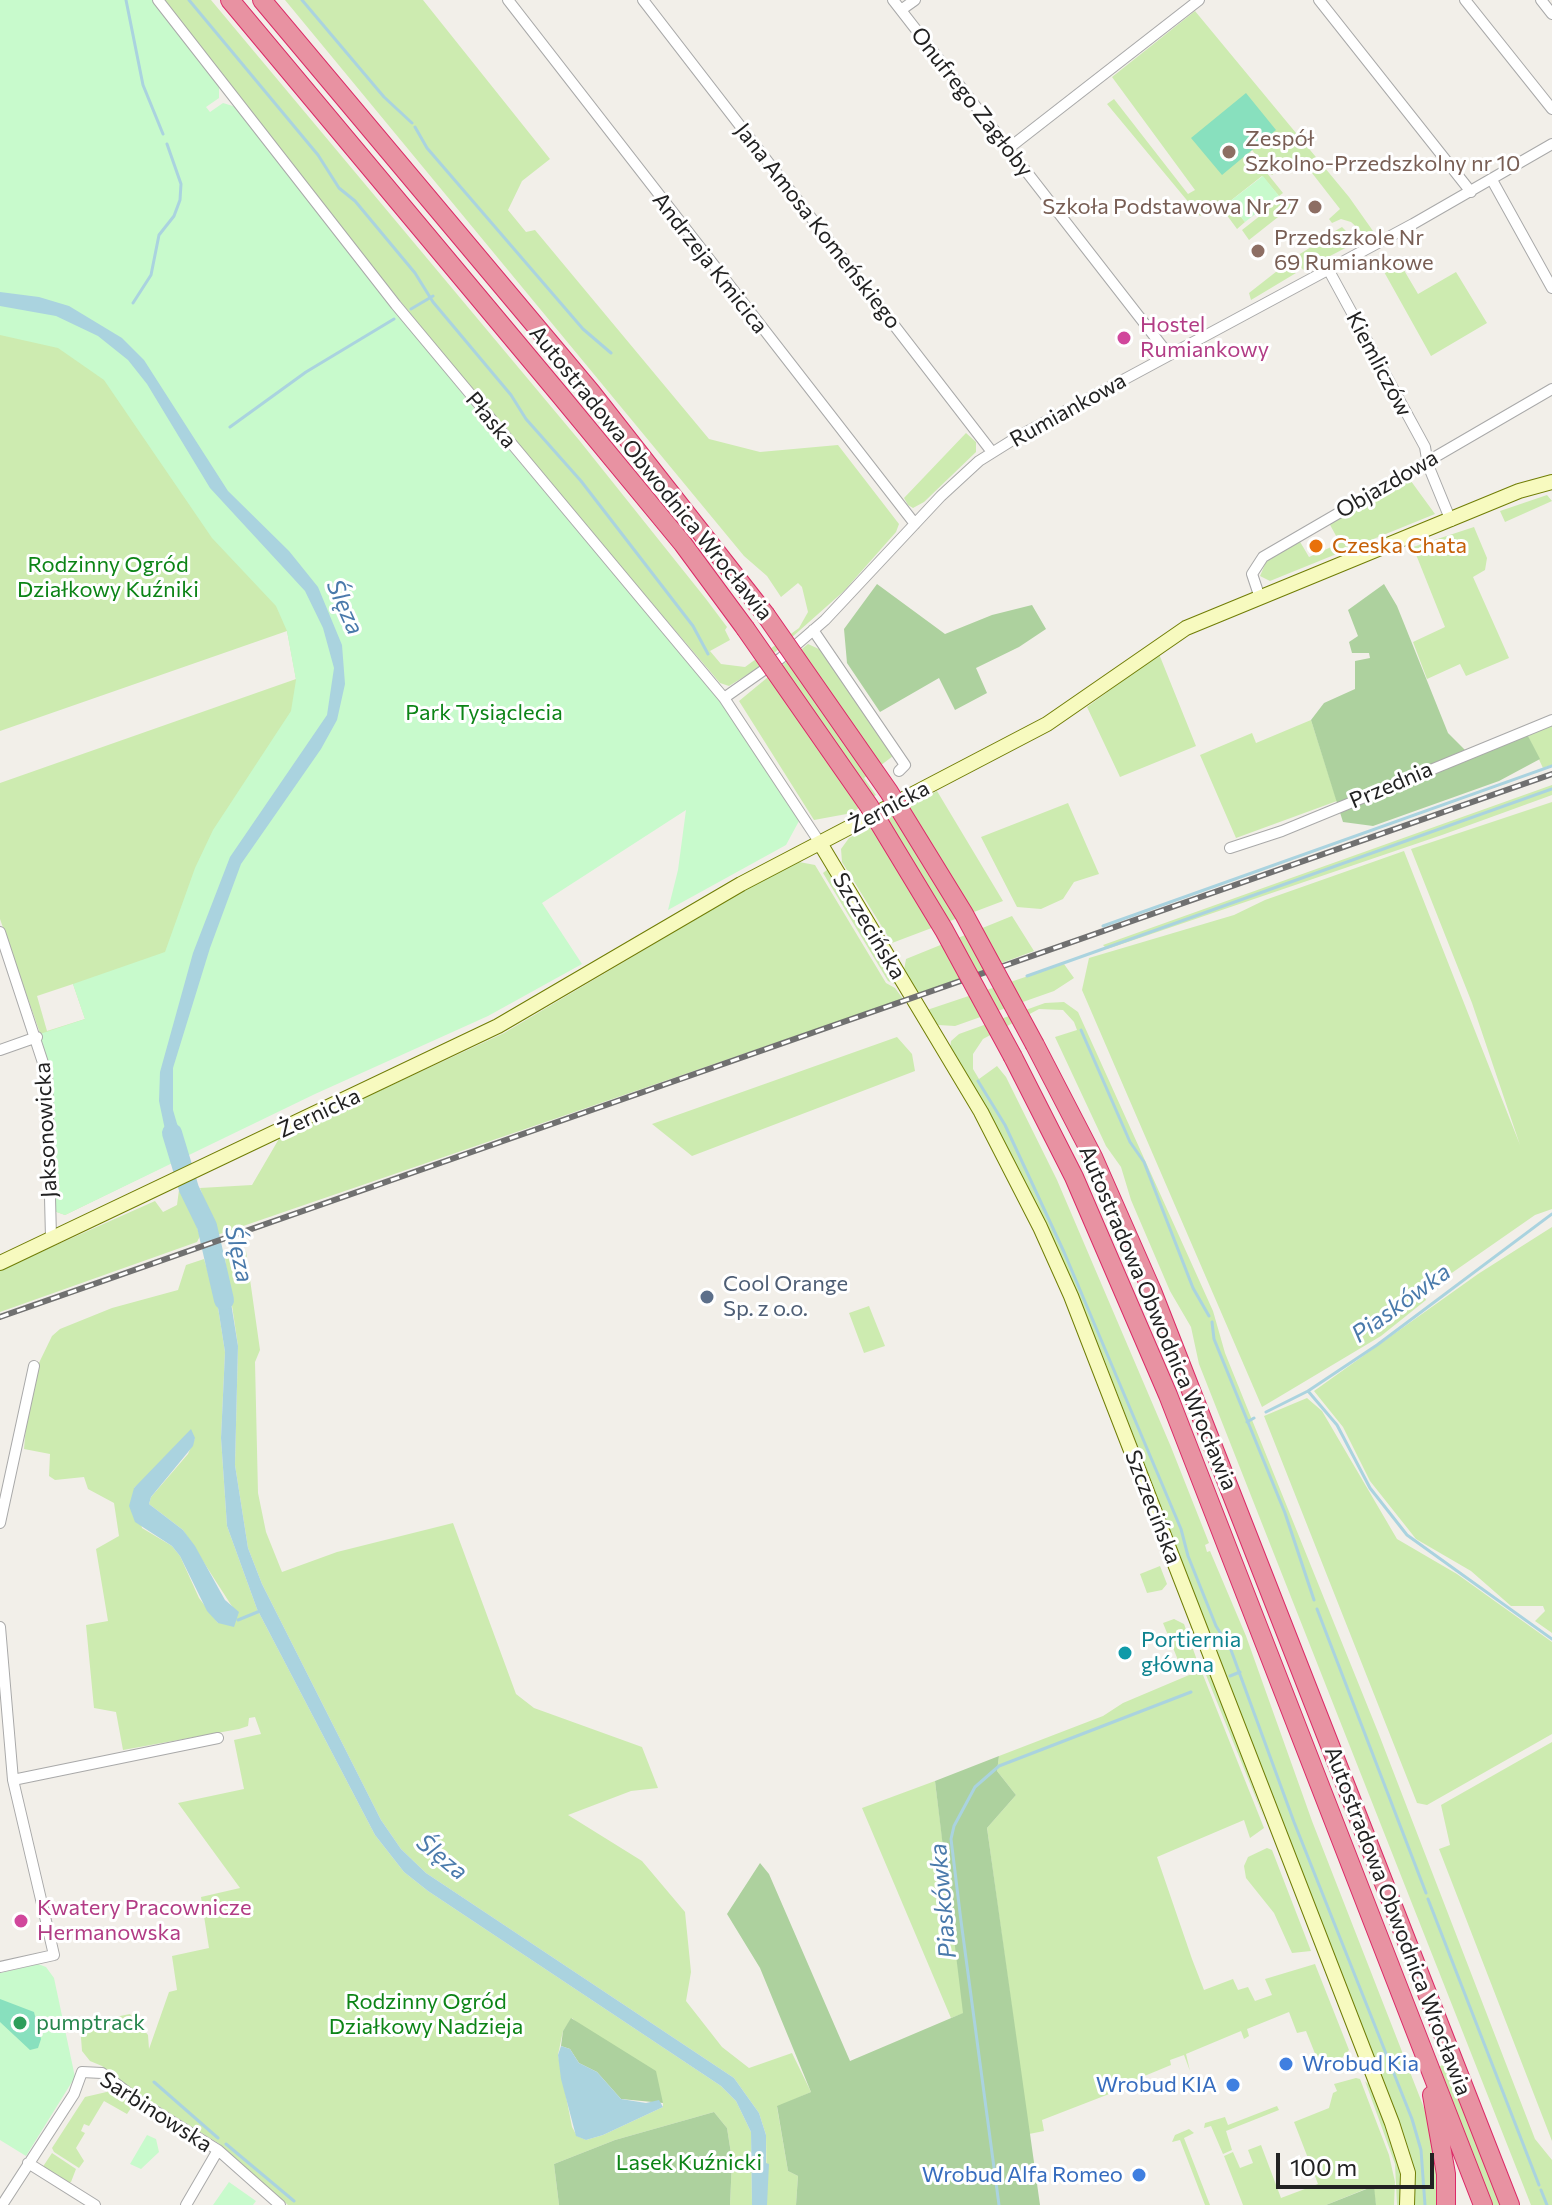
<!DOCTYPE html>
<meta charset="utf-8">
<style>
body{margin:0}
#map{position:relative;width:1552px;height:2205px;overflow:hidden;background:#f2efe9;font-family:Commissioner,sans-serif}
canvas{display:block}
.scale{position:absolute;left:1276px;top:2153px;width:158px;height:36px;box-sizing:border-box;border:4px solid #222;border-top:0;padding-left:10px;font-size:24px;line-height:28px;white-space:nowrap;color:#222;-webkit-text-stroke:6px #fff;paint-order:stroke}
</style>
<div id="map">
<canvas width="1552" height="2205"></canvas>
<div class="scale">100 m</div>
</div>
<script>
const ctx = document.querySelector('canvas').getContext('2d');
ctx.lineJoin = 'round';
function fill(path, color) {
  ctx.fillStyle = color;
  ctx.fill(path, 'evenodd');
}
function poly(rows) {
  const path = new Path2D();
  for (const r of rows) {
    path.moveTo(r[0], r[1]);
    for (let i = 2; i < r.length; i += 2) path.lineTo(r[i], r[i + 1]);
  }
  return path;
}
function strokePath(path, color, width, dash) {
  ctx.strokeStyle = color;
  ctx.lineWidth = width;
  ctx.lineCap = dash ? 'butt' : 'round';
  ctx.setLineDash(dash || []);
  ctx.stroke(path);
}
function write(font, color, halo, rows, align = 'center') {
  ctx.font = font + ' Commissioner,sans-serif';
  ctx.lineWidth = 6;
  ctx.setLineDash([]);
  ctx.textBaseline = 'middle';
  ctx.strokeStyle = halo;
  ctx.fillStyle = color;
  for (const [text, x, y, turn = 0] of rows) {
    ctx.save();
    ctx.translate(x, y);
    ctx.rotate((+turn || 0) * Math.PI / 180);
    ctx.textAlign = isNaN(turn) ? turn : align;
    if (halo) ctx.strokeText(text, 0, 0);
    ctx.fillText(text, 0, 0);
    ctx.restore();
  }
}
fill(poly([
 [163,0,211,0,579,440,706,599,727,627,725,630,730,640,710,651,721,664,745,667,799,628,808,612,802,587,798,583,781,597,767,576,744,556,285,0,423,0,550,159,522,181,508,210,526,232,535,230,709,439,760,452,838,445,899,524,896,532,844,591,755,670,729,686,720,683,517,445,337,223],
 [1195,11,1349,197,1373,231,1365,235,1351,222,1341,219,1332,223,1329,219,1340,209,1298,155,1272,175,1252,150,1250,152,1283,193,1279,196,1262,176,1229,202,1245,222,1237,229,1218,203,1200,216,1107,104,1114,99,1188,194,1195,190,1112,77],
 [1284,197,1292,206,1249,240,1242,230],
 [1342,227,1357,242,1303,270,1295,257,1324,239,1331,247,1335,243,1328,235],
 [1398,260,1418,294,1456,272,1487,323,1431,356,1383,270],
 [1286,264,1296,273,1251,300,1249,293],
 [0,306,56,316,323,628,163,1167,65,1215,54,1211,53,1096,48,1056,0,919,0,783,296,679,287,631,0,731],
 [73,984,85,1019,47,1031,37,996],
 [966,433,976,442,976,452,924,502,913,508,908,505,904,498],
 [1408,477,1435,514,1270,581,1260,576,1266,562,1299,540,1309,557,1340,543,1329,523],
 [1547,495,1552,501,1505,522,1500,511],
 [1474,527,1487,558,1485,570,1473,577,1509,658,1466,676,1460,664,1427,679,1413,642,1445,627,1413,547],
 [808,644,821,650,893,756,864,778,876,795,852,813,814,820,739,701],
 [1159,654,1196,746,1120,777,1087,707],
 [1311,720,1337,801,1236,838,1200,755,1252,733,1256,743],
 [1552,725,1552,765,1543,768,1527,734],
 [1552,785,1552,795,1442,835,1119,945,1107,949,1103,945],
 [937,791,1003,901,892,943,842,862,841,849,849,838],
 [1552,802,1552,1209,1535,1215,1423,1293,1426,1300,1381,1336,1262,1407,1082,990,1089,958,1234,915,1265,900,1404,851,1520,1145,1472,1003,1411,849],
 [1068,803,1099,874,1074,882,1063,899,1041,909,1017,907,981,837],
 [794,861,815,865,886,983,895,988,903,999,217,1235,200,1188,252,1185,280,1137,504,1033],
 [828,869,897,984,897,985,888,981,823,873],
 [1012,916,1034,951,918,994,904,970,906,959],
 [1064,964,1074,978,1054,991,955,1026,938,1025,927,1010],
 [1064,1002,1078,1012,1213,1311,1225,1353,1378,1732,1535,2139,1552,2160,1552,2205,1531,2205,1199,1364,1191,1327,1170,1291,1131,1200,1121,1167,1106,1146,1055,1037,1077,1030,1074,1022,1063,1010,1039,1009,983,1039,973,1054,973,1069,979,1079,997,1066,1006,1077,1057,1180,1171,1447,1209,1543,1205,1545,1207,1552,1210,1551,1246,1636,1312,1821,1433,2131,1440,2205,1414,2205,1415,2183,1409,2150,1102,1354,1045,1223,950,1050,951,1041,959,1034,1045,1003],
 [897,1037,912,1054,915,1071,692,1156,652,1124],
 [179,1190,188,1200,200,1236,197,1242,0,1312,0,1270,155,1201,163,1212,177,1205],
 [1552,1227,1552,1633,1535,1621,1545,1611,1543,1606,1511,1606,1471,1571,1416,1539,1370,1481,1343,1427,1314,1391,1478,1274],
 [238,1248,246,1251,260,1350,255,1362,258,1493,266,1532,282,1572,337,1552,453,1523,516,1694,534,1708,642,1747,658,1788,631,1791,568,1815,642,1861,685,1912,691,1972,686,2001,722,2047,749,2068,792,2053,811,2092,777,2107,788,2171,798,2176,796,2205,767,2205,766,2135,759,2113,734,2078,426,1873,401,1849,381,1820,262,1584,248,1548,235,1465,238,1346,224,1252],
 [204,1259,217,1301,225,1352,221,1438,227,1526,257,1609,375,1835,404,1872,428,1891,721,2086,736,2101,751,2132,752,2205,730,2205,732,2160,727,2128,714,2112,615,2140,554,2164,559,2205,288,2205,218,2143,116,2080,102,2066,90,2061,82,2051,80,2024,130,2014,148,2035,149,2049,169,1992,177,1990,172,1956,209,1948,201,1897,240,1888,178,1803,244,1789,234,1740,261,1734,255,1717,249,1718,248,1726,239,1729,123,1750,116,1712,94,1708,86,1625,108,1621,96,1549,119,1536,114,1503,88,1489,84,1477,55,1480,49,1476,50,1454,24,1449,26,1426,37,1367,52,1336,60,1329,112,1308,178,1290,186,1265],
 [195,1438,188,1454,151,1497,149,1504,183,1530,233,1608,218,1623,199,1598,180,1556,172,1546,142,1528,134,1488],
 [572,2018,663,2103,663,2107,603,2135,586,2140,577,2136,572,2127,558,2055,563,2031],
 [869,1306,885,1346,864,1353,849,1313],
 [1307,1398,1322,1411,1397,1539,1457,1574,1552,1642,1552,1734,1427,1805,1417,1803,1264,1416],
 [1160,1566,1167,1584,1162,1590,1147,1593,1140,1574],
 [1174,1619,1184,1624,1198,1663,1182,1670,1163,1623],
 [1201,1670,1264,1828,1250,1838,1244,1820,1157,1857,1192,1959,1204,1990,1233,1979,1238,1990,1248,1987,1255,2001,1272,1995,1265,1979,1315,1964,1349,2050,1340,2060,1314,2066,1308,2060,1316,2056,1306,2031,1297,2033,1289,2012,1247,2029,1249,2036,1244,2039,1241,2031,1186,2054,1190,2071,1184,2055,1170,2060,1171,2065,1142,2077,1147,2092,1140,2095,1135,2084,1042,2120,1044,2131,1029,2134,987,1828,1016,1795,997,1771,999,1756,1103,1716,1123,1703],
 [1204,1670,1211,1673,1266,1823],
 [1552,1742,1552,2141,1439,1849,1450,1845,1441,1805],
 [935,1781,964,2013,951,2018,862,1808],
 [1267,1848,1272,1850,1311,1951,1292,1953,1274,1913,1246,1878,1244,1866,1248,1857],
 [1445,2064,1500,2205,1492,2205,1438,2067],
 [1356,2078,1360,2079,1389,2155,1395,2182,1394,2205,1376,2205,1373,2186,1326,2205,1243,2205,1224,2156,1233,2152,1240,2168,1253,2163,1248,2150,1261,2145,1281,2198,1318,2184,1294,2122,1329,2108,1333,2093,1337,2091,1334,2084],
 [1365,2081,1372,2088,1383,2115,1401,2173,1401,2205,1397,2205,1395,2164],
 [115,2090,133,2105,127,2114,104,2101,89,2126,84,2124,81,2131,85,2133,76,2148,84,2161,79,2168,54,2152,52,2148,85,2097],
 [1277,2106,1279,2110,1226,2131,1232,2150,1223,2154,1211,2126,1204,2128,1205,2123,1225,2117,1228,2125],
 [1189,2129,1194,2133,1184,2138,1210,2205,1205,2205,1180,2140,1172,2142,1175,2135],
 [52,2153,76,2169,71,2182,67,2183,42,2168]
]), '#cdebb0');
fill(poly([
 [877,584,945,634,992,615,1032,605,1046,629,1019,647,976,668,987,693,955,710,939,678,880,712,847,663,844,629],
 [1384,584,1397,606,1448,733,1470,755,1527,734,1540,759,1499,781,1373,826,1343,822,1311,720,1324,703,1355,689,1355,661,1370,658,1369,653,1352,653,1349,642,1358,636,1348,610],
 [999,1756,997,1771,1016,1795,987,1828,1040,2205,796,2205,798,2176,788,2171,777,2106,811,2092,760,1968,727,1914,760,1863,769,1874,850,2061,963,2013,935,1781],
 [571,2018,656,2071,663,2103,621,2099,597,2072,579,2063,570,2049,561,2046,563,2031],
 [714,2112,727,2128,732,2160,730,2205,559,2205,554,2164,615,2140],
 [1374,2186,1376,2205,1326,2205]
]), '#add19e');
fill(poly([
 [0,0,152,0,219,86,219,98,206,107,210,112,223,103,236,107,469,402,720,700,760,756,799,821,786,845,668,910,678,870,686,810,542,903,582,964,488,1016,315,1094,65,1215,54,1211,51,1074,40,1034,85,1019,73,984,165,952,195,868,213,830,291,711,296,680,287,631,276,606,212,538,104,380,58,348,0,335],
 [1263,176,1279,196,1245,222,1229,202],
 [38,1964,46,1967,54,1978,75,2077,26,2156,0,2140,0,1973],
 [147,2135,156,2139,159,2152,141,2169,130,2164],
 [229,2182,256,2201,253,2205,213,2205]
]), '#c8facc');
fill(poly([
 [1246,93,1276,130,1222,175,1191,138],
 [0,1999,34,2012,41,2039,38,2048,30,2050,0,2022]
]), '#88e0be');
fill(poly([
 [0,292,39,297,69,306,122,338,144,360,228,491,289,551,318,587,342,645,345,684,337,720,321,749,241,864,210,948,173,1068,173,1110,185,1151,183,1157,172,1163,159,1101,160,1072,193,953,230,857,327,715,334,668,323,628,305,591,210,488,147,384,128,360,98,336,56,316,0,306],
 [226,1272,238,1346,235,1465,248,1548,262,1584,381,1820,401,1849,426,1873,734,2078,759,2113,766,2135,766,2163,769,2164,767,2205,752,2205,751,2132,736,2101,721,2086,428,1891,404,1872,375,1835,257,1609,227,1526,221,1438,225,1352,217,1301,209,1276],
 [191,1429,195,1438,193,1446,151,1497,149,1504,183,1530,195,1546,225,1600,239,1612,234,1627,218,1623,207,1611,180,1556,172,1546,135,1522,129,1506,134,1488],
 [561,2046,570,2049,579,2063,597,2072,621,2099,646,2103,659,2100,663,2107,603,2135,586,2140,576,2136,561,2079,558,2055]
]), '#aad3df');
strokePath(poly([
 [126,0,143,85,163,134],
 [189,0,318,155,339,188,355,201,415,273,433,302,511,395,526,419,581,481,693,626,708,654],
 [302,0,384,97,412,123],
 [415,127,427,148,583,329,611,353],
 [133,303,151,275,159,235,174,216,180,200,181,184,167,144],
 [411,309,433,296],
 [230,427,306,372,394,319],
 [1103,926,1552,766],
 [1027,976,1552,789],
 [1081,1030,1130,1142,1144,1162,1193,1288,1209,1316],
 [978,1081,1005,1125,1064,1252,1181,1529,1188,1556,1216,1626,1231,1650,1294,1822,1412,2119,1421,2150,1425,2205],
 [1212,1322,1214,1339,1285,1513,1314,1600],
 [1308,1391,1337,1425,1370,1488,1407,1535,1552,1639],
 [1266,1412,1308,1391,1377,1345,1552,1214],
 [1247,1422,1254,1418],
 [1317,1609,1426,1893],
 [238,1620,260,1611],
 [1230,1676,1240,1672],
 [1428,1899,1539,2185],
 [154,2082,218,2138],
 [226,2144,294,2201],
 [1541,2190,1547,2205],
 [999,2205,961,1921,951,1839,954,1826,975,1787,999,1766,1191,1692]
]), '#aad3df', 3);
strokePath(poly([
 [172,1133,189,1189,207,1226,224,1300]
]), '#aad3df', 20);
const street = poly([
 [158,0,396,305,724,698,820,843],
 [508,0,915,524],
 [643,0,992,452],
 [893,0,1169,355],
 [1319,0,1471,192],
 [1465,0,1552,109],
 [1541,0,1552,14],
 [901,10,915,0],
 [1009,148,1199,0],
 [1492,180,1552,288],
 [1328,269,1425,447,1428,465,1451,521],
 [1260,598,1252,574,1263,557,1552,389],
 [813,630,905,765,899,771],
 [724,698,781,658,825,620,941,496,979,461,1019,436,1413,224,1552,144],
 [1230,848,1282,831,1552,720],
 [0,932,47,1075,51,1238],
 [0,1050,37,1037],
 [0,1523,34,1366],
 [0,1627,13,1780,54,1955,0,1967],
 [13,1780,218,1738],
 [28,2163,95,2205],
 [2,2205,74,2094,82,2072,102,2073,139,2101,218,2150,280,2205],
 [186,2205,218,2150]
]);
const secondary = poly([
 [820,843,981,1112,1040,1227,1071,1296,1392,2123,1408,2173,1407,2205],
 [0,1263,498,1026,741,884,1047,724,1186,628,1519,491,1552,482]
]);
const highway = poly([
 [230,0,560,395,683,544,745,628],
 [262,0,591,392,765,614],
 [1035,1045,1093,1157,1152,1291,1510,2205],
 [1013,1057,1074,1177,1168,1395,1483,2205],
 [1432,2095,1446,2174,1446,2205]
]);
strokePath(street, '#a9a9a9', 12);
strokePath(secondary, '#707d05', 16);
strokePath(highway, '#dc2a67', 20);
strokePath(street, '#fff', 10);
strokePath(secondary, '#f7fabf', 14);
strokePath(highway, '#e892a2', 18);
const rail = poly([
 [0,1317,1552,774]
]);
strokePath(rail, '#707070', 6);
strokePath(rail, '#fff', 3, [9]);
const highwayBridge = poly([
 [765,614,889,792,964,914,1035,1045],
 [745,628,869,806,944,930,1013,1057]
]);
strokePath(highwayBridge, '#dc2a67', 20, []);
strokePath(highwayBridge, '#e892a2', 18);
for (const [x, y, r, color] of [
 [1229,152,8,"#8d6e63"],
 [1315,207,8,"#8d6e63"],
 [1258,251,8,"#8d6e63"],
 [1124,338,8,"#d1479c"],
 [1316,546,8,"#e8710a"],
 [707,1297,8,"#5c6f8a"],
 [1125,1653,8,"#0f9aa8"],
 [21,1921,8,"#d1479c"],
 [20,2023,8,"#2e9e5b"],
 [1286,2064,8,"#3f7fe0"],
 [1233,2085,8,"#3f7fe0"],
 [1139,2175,8,"#3f7fe0"]
]) {
  const dot = new Path2D();
  dot.arc(x, y, r, 0, 2 * Math.PI);
  ctx.fillStyle = color;
  ctx.fill(dot);
  strokePath(dot, '#fff', 3);
}
write('22px', '#222', '#fff', [
 ["Onufrego Zagłoby",972,102,52],
 ["Jana Amosa Komeńskiego",818,226,52],
 ["Andrzeja Kmicica",710,263,52],
 ["Kiemliczów",1379,364,62],
 ["Rumiankowa",1068,410,-29],
 ["Płaska",491,420,50],
 ["Autostradowa Obwodnica Wrocławia",651,473,51],
 ["Objazdowa",1387,484,-30],
 ["Przednia",1391,785,-23],
 ["Żernicka",889,807,-28],
 ["Szczecińska",869,926,59],
 ["Żernicka",319,1113,-25],
 ["Jaksonowicka",46,1130,-93],
 ["Autostradowa Obwodnica Wrocławia",1158,1318,67],
 ["Szczecińska",1153,1507,69],
 ["Autostradowa Obwodnica Wrocławia",1398,1921,69],
 ["Sarbinowska",156,2112,33]
]);
write('22px', '#785e54', '#fff', [
 ["Zespół",1245,139],
 ["Szkolno-Przedszkolny nr 10",1245,164],
 ["Szkoła Podstawowa Nr 27",1299,207,"right"],
 ["Przedszkole Nr",1274,238],
 ["69 Rumiankowe",1274,263]
], 'left');
write('22px', '#b23c85', '#fff', [
 ["Hostel",1140,325],
 ["Rumiankowy",1140,350],
 ["Kwatery Pracownicze",37,1908],
 ["Hermanowska",37,1933]
], 'left');
write('22px', '#c56008', '#fff', [
 ["Czeska Chata",1332,546]
], 'left');
write('22px', '#0c8416', '#fff', [
 ["Rodzinny Ogród",108,565],
 ["Działkowy Kuźniki",108,590],
 ["Park Tysiąclecia",484,713],
 ["Rodzinny Ogród",426,2002],
 ["Działkowy Nadzieja",426,2027],
 ["Lasek Kuźnicki",689,2163]
]);
write('22px', '#4e5e75', '#fff', [
 ["Cool Orange",723,1284],
 ["Sp. z o.o.",723,1309]
], 'left');
write('22px', '#0d838f', '#fff', [
 ["Portiernia",1141,1640],
 ["główna",1141,1665]
], 'left');
write('22px', '#27864d', '#fff', [
 ["pumptrack",36,2023]
], 'left');
write('22px', '#366cbe', '#fff', [
 ["Wrobud Kia",1302,2064,"left"],
 ["Wrobud KIA",1217,2085],
 ["Wrobud Alfa Romeo",1123,2175]
], 'right');
write('italic 24px', '#4a7aab', '#fff', [
 ["Ślęza",345,607,66],
 ["Ślęza",239,1254,77],
 ["Piaskówka",1401,1303,-36],
 ["Ślęza",442,1857,39],
 ["Piaskówka",943,1901,-95]
]);
</script>
